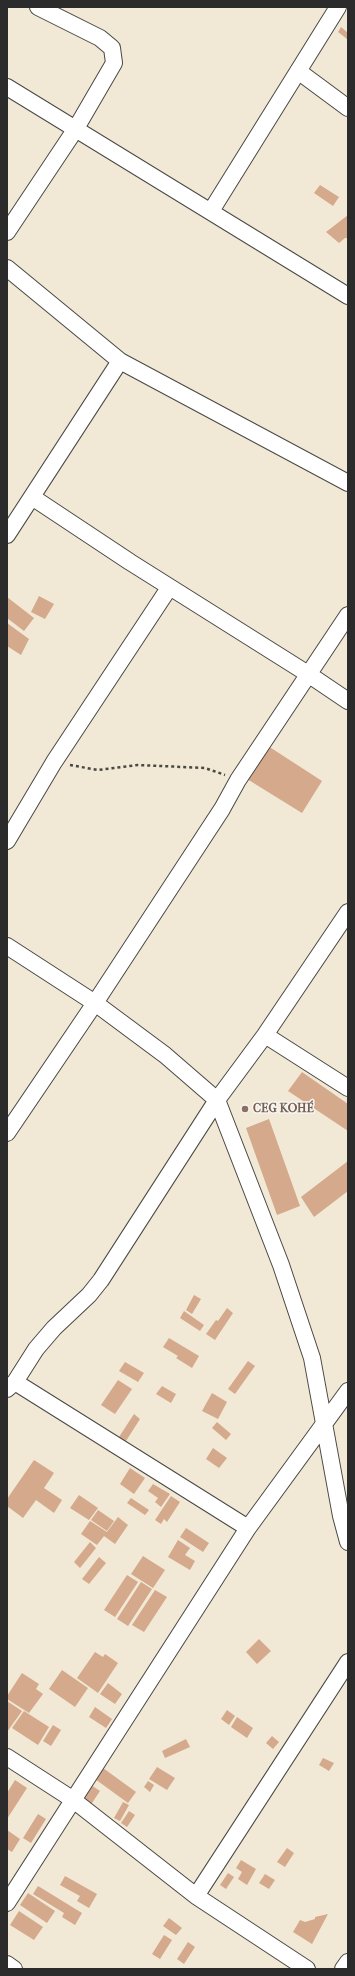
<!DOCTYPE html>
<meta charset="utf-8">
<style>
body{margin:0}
#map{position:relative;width:355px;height:1976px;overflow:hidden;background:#f1e9d5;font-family:"IM FELL French Canon",serif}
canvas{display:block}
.frame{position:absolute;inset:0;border:8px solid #2b2b2b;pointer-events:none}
</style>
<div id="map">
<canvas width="355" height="1976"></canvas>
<div class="frame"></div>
</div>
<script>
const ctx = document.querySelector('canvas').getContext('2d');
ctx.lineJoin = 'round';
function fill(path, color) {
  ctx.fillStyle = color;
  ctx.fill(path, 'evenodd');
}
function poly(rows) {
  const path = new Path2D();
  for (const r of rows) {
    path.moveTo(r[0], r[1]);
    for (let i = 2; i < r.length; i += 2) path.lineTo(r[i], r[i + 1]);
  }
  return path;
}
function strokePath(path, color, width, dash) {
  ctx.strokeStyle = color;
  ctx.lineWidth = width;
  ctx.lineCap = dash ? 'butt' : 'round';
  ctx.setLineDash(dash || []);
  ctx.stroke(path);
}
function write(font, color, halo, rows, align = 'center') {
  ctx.font = font + ' "IM FELL French Canon",serif';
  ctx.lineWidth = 3;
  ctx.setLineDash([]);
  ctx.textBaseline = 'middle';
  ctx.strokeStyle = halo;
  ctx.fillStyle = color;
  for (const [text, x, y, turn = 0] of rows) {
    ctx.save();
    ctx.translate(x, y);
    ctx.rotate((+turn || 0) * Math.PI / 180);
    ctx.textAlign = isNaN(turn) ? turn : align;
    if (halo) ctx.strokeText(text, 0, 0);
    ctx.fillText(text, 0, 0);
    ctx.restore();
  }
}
fill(poly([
 [341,27,348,33,347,39,338,32],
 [320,185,339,197,333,206,314,193],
 [348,215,348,238,345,238,339,243,326,232],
 [39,596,54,604,45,619,31,612],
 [7,597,34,618,24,631,7,618],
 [7,623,29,639,21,655,7,646],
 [268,746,322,781,302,813,247,779],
 [302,1072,348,1104,348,1131,288,1091],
 [269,1119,300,1206,277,1215,246,1128],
 [348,1161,348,1191,314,1217,301,1197],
 [194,1295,201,1299,192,1314,186,1310],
 [227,1308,233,1313,215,1340,206,1334,216,1320,218,1321],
 [184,1311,204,1325,200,1331,180,1318],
 [169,1338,199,1356,192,1368,176,1358,178,1356,163,1347],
 [248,1361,255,1366,235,1394,228,1389],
 [125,1362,144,1373,138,1382,119,1371],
 [118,1380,132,1389,115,1414,101,1405],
 [162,1386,176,1394,171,1403,156,1394],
 [212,1393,227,1402,218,1419,202,1411],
 [134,1414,140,1419,126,1441,119,1437],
 [217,1422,231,1434,226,1440,212,1428],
 [213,1448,227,1458,219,1468,206,1459],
 [34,1460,54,1473,44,1488,62,1500,54,1513,36,1500,23,1518,7,1506,7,1499],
 [130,1468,145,1478,134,1494,120,1484],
 [153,1484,170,1494,161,1507,155,1502,158,1498,148,1491],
 [79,1495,98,1508,89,1520,70,1508],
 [171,1496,180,1502,167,1522,164,1519,161,1524,155,1520],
 [131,1498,149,1510,145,1515,127,1503],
 [98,1510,114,1521,107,1531,91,1520],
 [118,1517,128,1525,115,1544,104,1536,97,1545,81,1534,90,1521,107,1532],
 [186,1528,209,1543,203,1552,180,1537],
 [178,1540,190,1548,185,1555,195,1561,190,1570,168,1557],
 [90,1542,96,1548,80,1568,74,1562],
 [143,1556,165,1570,153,1588,131,1574],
 [99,1557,106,1563,89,1584,82,1579],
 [127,1575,138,1582,115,1617,104,1610],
 [141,1582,152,1589,128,1626,117,1619],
 [155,1590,167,1597,144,1632,132,1625],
 [259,1639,271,1651,257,1664,246,1652],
 [95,1652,103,1657,105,1654,118,1663,98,1693,77,1678],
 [62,1670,88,1688,75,1707,49,1689],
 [22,1673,39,1684,36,1689,43,1694,29,1713,7,1699,7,1696],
 [108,1683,122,1694,115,1704,100,1694],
 [7,1701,22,1711,7,1732],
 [95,1707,112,1719,106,1728,89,1717],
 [227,1710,235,1716,229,1725,221,1719],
 [24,1711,49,1727,38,1745,12,1728],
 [237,1717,253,1728,247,1738,231,1727],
 [53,1725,61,1730,51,1746,43,1741],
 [272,1736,279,1742,273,1749,266,1743],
 [186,1739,190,1747,165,1758,162,1751],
 [323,1758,334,1763,329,1771,319,1765],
 [157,1767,175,1778,167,1790,149,1779],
 [103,1768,136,1792,128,1803,95,1779],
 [15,1780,27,1788,7,1819,7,1793],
 [148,1781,154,1785,150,1792,144,1787],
 [88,1783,100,1791,88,1809,76,1802],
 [123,1802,129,1805,120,1821,114,1818],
 [129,1811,135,1815,127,1827,121,1823],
 [38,1814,46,1819,31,1843,23,1838],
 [7,1830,20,1839,12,1852,7,1849],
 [287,1848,294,1853,285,1867,277,1862],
 [241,1860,256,1869,247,1885,238,1879,242,1872,236,1868],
 [228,1873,234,1877,226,1889,220,1885],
 [265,1874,275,1880,269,1889,259,1883],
 [65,1876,97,1894,89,1908,77,1901,80,1896,60,1885],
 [38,1886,82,1913,75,1925,62,1917,64,1913,33,1894],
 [28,1893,55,1911,47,1923,20,1905],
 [19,1911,43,1927,34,1940,10,1925],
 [328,1914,312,1944,293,1932,300,1920,305,1922,315,1919,315,1917],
 [169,1918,182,1928,176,1935,163,1926],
 [164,1935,172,1940,160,1959,152,1954],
 [188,1942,195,1947,184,1964,177,1959]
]), '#d4a98c');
const street = poly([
 [298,71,348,108],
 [7,87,348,296],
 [211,211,338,7],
 [7,232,75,130,114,63,112,48,100,38,38,7],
 [7,268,120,361,348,483],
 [32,497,130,562,308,674,348,701],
 [7,535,120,361],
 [7,841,54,762,169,588],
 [7,946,95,1003,165,1055,217,1100,281,1265,312,1358,341,1516,348,1542],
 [265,1035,348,1088],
 [7,1133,95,1003,222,809,238,780,348,615],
 [15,1382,248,1528],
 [7,1389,15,1382,36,1349,54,1328,89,1295,101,1280,217,1100,265,1035,348,912],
 [7,1757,72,1799,196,1896,307,1969],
 [196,1896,348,1662],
 [7,1903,248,1528,348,1391],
 [7,1964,14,1969],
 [343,1969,348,1962]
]);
strokePath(street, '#494844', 18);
strokePath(poly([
 [70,765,98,770,138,765,205,768,225,775]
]), '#494844', 2.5, [3, 3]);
strokePath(street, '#fff', 16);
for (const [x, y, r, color] of [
 [245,1109,4,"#8d6e63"]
]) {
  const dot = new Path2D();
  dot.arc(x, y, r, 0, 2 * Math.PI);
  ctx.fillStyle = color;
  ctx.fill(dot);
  strokePath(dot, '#f6f6f2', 1.5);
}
write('bold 12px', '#785e54', '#f6f6f2', [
 ["CEG KOHÉ",253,1109]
], 'left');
</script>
